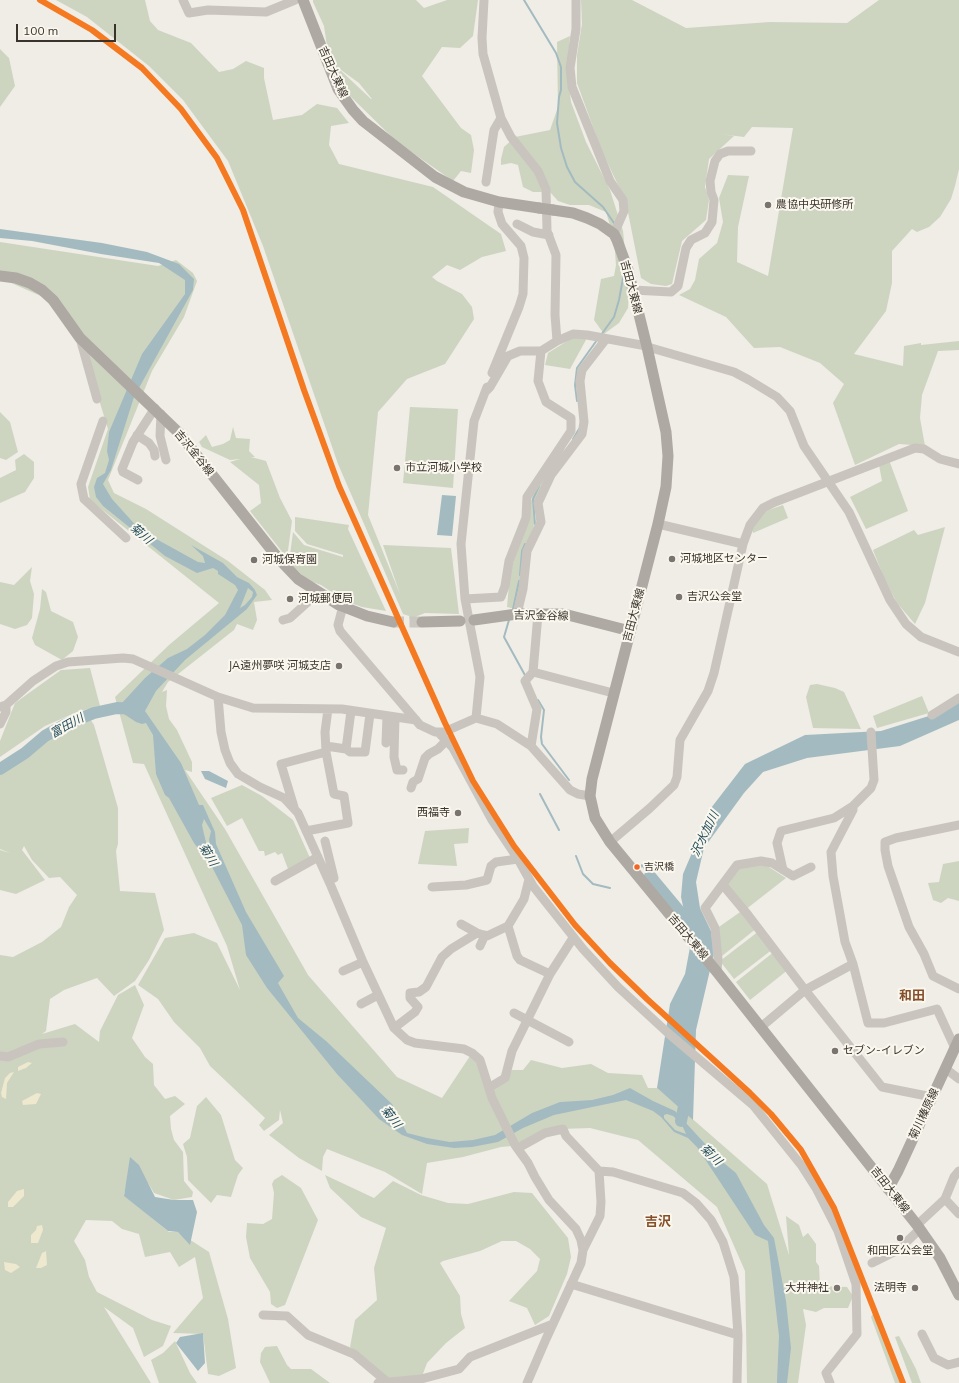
<!DOCTYPE html>
<meta charset="utf-8">
<style>
body{margin:0}
#map{position:relative;width:959px;height:1383px;overflow:hidden;background:#efede6;font-family:Mulish,sans-serif}
canvas{display:block}
.scale{position:absolute;left:16px;top:24px;width:100px;height:18px;box-sizing:border-box;border:2px solid #3a332c;border-top:0;padding-left:5px;font-size:12px;line-height:14px;white-space:nowrap;color:#3a332c;-webkit-text-stroke:3px #faf7ef;paint-order:stroke}
</style>
<div id="map">
<canvas width="959" height="1383"></canvas>
<div class="scale">100 m</div>
</div>
<script>
const ctx = document.querySelector('canvas').getContext('2d');
ctx.lineJoin = 'round';
function fill(path, color) {
  ctx.fillStyle = color;
  ctx.fill(path, 'evenodd');
}
function poly(rows) {
  const path = new Path2D();
  for (const r of rows) {
    path.moveTo(r[0], r[1]);
    for (let i = 2; i < r.length; i += 2) path.lineTo(r[i], r[i + 1]);
  }
  return path;
}
function strokePath(path, color, width, dash) {
  ctx.strokeStyle = color;
  ctx.lineWidth = width;
  ctx.lineCap = dash ? 'butt' : 'round';
  ctx.setLineDash(dash || []);
  ctx.stroke(path);
}
function write(font, color, halo, rows, align = 'center') {
  ctx.font = font + ' Mulish,"Noto Sans JP",sans-serif';
  ctx.lineWidth = 4;
  ctx.setLineDash([]);
  ctx.textBaseline = 'middle';
  ctx.strokeStyle = halo;
  ctx.fillStyle = color;
  for (const [text, x, y, turn = 0] of rows) {
    ctx.save();
    ctx.translate(x, y);
    ctx.rotate((+turn || 0) * Math.PI / 180);
    ctx.textAlign = isNaN(turn) ? turn : align;
    if (halo) ctx.strokeText(text, 0, 0);
    ctx.fillText(text, 0, 0);
    ctx.restore();
  }
}
fill(poly([
 [56,0,145,0,150,21,158,30,191,43,219,72,233,69,246,61,264,68,264,78,273,120,302,115,317,104,337,108,349,123,331,126,329,145,339,164,433,187,501,234,506,251,482,257,460,270,447,265,432,277,437,281,462,294,472,307,474,319,445,364,407,379,378,412,368,515,400,594,383,545,451,548,459,614,425,613,410,619,409,616,403,614,338,464,263,246,228,161,183,100,149,66,87,17],
 [313,0,416,0,424,8,447,0,478,0,473,36,460,48,442,47,422,76,461,128,471,135,474,150,471,173,461,171,453,181,397,142,349,95,332,62,327,46,324,26,313,2],
 [337,67,359,83,372,99,371,99],
 [581,0,632,0,686,28,770,22,847,23,879,0,959,0,959,169,955,186,951,199,940,217,929,227,917,232,912,229,892,251,892,283,886,311,854,354,903,366,904,346,921,343,921,345,959,341,959,350,938,351,922,395,920,418,925,446,899,444,855,465,833,403,844,384,820,363,780,347,754,348,726,317,679,295,690,289,695,280,699,259,717,243,723,222,719,198,728,175,749,176,738,227,737,262,768,276,793,128,752,127,744,137,720,134,734,136,709,159,705,187,709,200,706,220,682,241,672,284,666,286,651,284,641,278,626,202,601,149,577,83,577,55,582,24],
 [570,36,567,69,571,102,586,142,610,190,623,231,629,291,628,308,619,323,604,334,594,320,601,279,614,276,616,265,614,239,606,212,589,205,570,205,558,201,550,192,533,192,523,187,518,165,511,163,501,165,501,159,504,147,515,137,550,130,558,107,557,42],
 [0,49,9,58,15,86,0,107],
 [0,242,158,266,176,260,193,273,197,281,184,317,152,371,108,480,114,493,146,509,228,561,265,590,272,600,254,602,257,620,253,630,237,624,234,630,168,682,162,692,167,690,166,706,169,719,177,730,192,762,192,772,185,770,225,829,308,975,397,1077,442,1098,472,1053,491,1092,512,1070,523,1070,531,1060,562,1068,591,1064,608,1073,642,1075,648,1088,657,1088,767,1184,789,1255,786,1216,799,1225,803,1237,808,1233,816,1244,816,1262,819,1266,820,1286,847,1287,853,1296,848,1308,824,1308,816,1312,803,1309,806,1325,798,1383,747,1383,745,1271,717,1207,638,1140,590,1128,561,1129,523,1145,501,1147,463,1157,427,1163,422,1194,385,1172,327,1149,323,1157,322,1171,299,1158,269,1135,283,1123,280,1110,279,1120,264,1131,259,1125,265,1118,210,1066,200,1048,174,1022,158,999,138,985,165,938,194,933,217,943,240,990,227,946,144,764,133,763,115,697,169,645,219,603,90,500,88,487,108,429,80,338,43,297,0,278],
 [572,338,587,338,570,369,545,365,548,353],
 [410,407,458,409,453,488,403,483],
 [0,412,10,422,18,452,6,460,0,458],
 [233,427,236,438,250,439,249,451,255,457,251,457,266,461,280,498,292,521,287,558,250,511,261,503,259,485,230,462,240,459,230,460,202,447,199,442,206,435,212,447,223,444,230,440],
 [565,444,564,453,536,501,533,535,516,609,507,607,510,573,530,504,536,489],
 [24,454,34,462,34,478,25,492,0,503,0,478,16,470,15,460],
 [889,460,908,511,866,529,850,497,882,481,879,465],
 [783,505,788,518,753,533,752,528,763,512],
 [295,517,349,525,348,529,386,611,362,607,345,601,321,585,307,580,289,562,293,532,304,545,343,557,343,555,307,544,295,531],
 [945,527,925,603,915,624,897,603,884,578,873,550,914,530,918,535],
 [32,567,30,581,34,594,32,618,27,625,15,629,0,624,0,582,14,585],
 [42,589,46,592,51,611,73,622,78,637,73,651,62,660,35,645,32,638,40,609],
 [90,668,100,706,77,712,45,726,0,757,0,741,15,703,61,670],
 [817,684,835,688,844,692,861,729,813,728,806,697,810,685],
 [922,696,929,713,877,728,873,716],
 [89,717,94,725,118,808,118,844,116,851,120,891,155,893,164,930,149,960,135,981,114,996,97,978,64,990,50,999,46,1031,42,1034,75,1024,99,1042,100,1031,118,995,135,985,144,1005,132,1038,145,1057,153,1064,154,1085,165,1099,175,1096,185,1104,170,1116,171,1129,174,1140,183,1152,184,1181,193,1192,192,1197,174,1200,154,1193,148,1183,128,1177,124,1195,169,1232,178,1232,209,1252,228,1319,236,1368,219,1376,208,1374,203,1334,173,1333,203,1298,195,1257,179,1267,170,1252,145,1257,139,1234,122,1229,112,1221,86,1220,74,1241,85,1260,89,1277,97,1292,152,1320,171,1326,163,1346,144,1357,133,1328,104,1307,151,1383,0,1383,0,955,13,957,42,942,61,927,69,907,77,895,60,877,49,878,32,860,24,846,22,850,45,880,16,894,0,890,0,850,10,853,0,849,0,773,22,759,32,747,53,736,66,724],
 [242,785,262,796,293,820,310,858,288,869,282,853,278,855,275,852,265,856,264,851,259,851,242,818,227,826,211,798],
 [469,828,468,843,454,844,457,866,418,864,425,831],
 [959,861,959,901,948,898,941,903,933,900,928,883,939,882,943,864],
 [761,862,786,878,745,910,725,885,738,866],
 [743,910,757,928,722,956,716,929],
 [759,931,773,949,734,979,720,961],
 [775,951,789,969,750,1000,736,982],
 [206,1097,221,1115,235,1160,243,1168,238,1175,231,1197,217,1195,211,1203,188,1180,187,1157,183,1144,190,1138,197,1106],
 [282,1175,301,1188,318,1220,285,1305,277,1308,271,1304,270,1292,250,1258,246,1237,247,1223,263,1224,272,1219,274,1193,272,1184,274,1180],
 [325,1175,374,1198,393,1181,421,1195,448,1203,468,1204,514,1192,532,1193,568,1238,571,1257,567,1274,549,1316,535,1325,527,1308,509,1301,537,1271,540,1259,530,1249,516,1241,502,1241,480,1251,443,1261,440,1263,460,1296,461,1314,465,1328,446,1343,427,1363,421,1379,386,1381,370,1362,350,1347,355,1320,377,1300,374,1268,386,1228,361,1217,330,1188],
 [874,1312,900,1383,895,1383,871,1317],
 [899,1336,916,1369,921,1383,912,1383,895,1337],
 [175,1341,190,1373,197,1383,159,1383,151,1360,163,1353],
 [277,1346,287,1365,291,1369,311,1369,330,1383,270,1383,260,1362,261,1353,265,1347]
]), '#cdd5c1');
fill(poly([
 [28,1062,32,1063,26,1068,18,1071,18,1067],
 [14,1072,7,1083,6,1099,2,1097,1,1093,5,1078,10,1073],
 [37,1093,41,1094,36,1104,23,1105,22,1101],
 [24,1189,24,1196,13,1207,8,1207,8,1202,17,1191],
 [42,1225,43,1230,38,1243,31,1243,31,1235,36,1230,37,1226],
 [46,1251,47,1265,41,1268,36,1268,42,1253],
 [4,1262,16,1264,20,1267,11,1273,5,1270]
]), '#ede8ce');
fill(poly([
 [0,229,102,243,147,252,179,264,194,279,193,290,134,397,111,470,103,484,112,499,140,530,198,562,205,563,203,556,191,545,223,563,237,577,249,583,255,590,257,595,247,609,185,660,156,691,145,711,181,763,199,805,203,805,215,832,216,844,246,912,284,976,278,983,298,1018,326,1041,392,1104,407,1133,427,1138,450,1142,473,1140,495,1135,532,1113,560,1102,592,1100,613,1095,630,1088,653,1101,675,1111,719,1159,736,1173,764,1225,774,1238,786,1301,791,1348,787,1383,777,1383,777,1380,779,1336,768,1241,755,1235,697,1147,688,1138,674,1132,661,1117,653,1111,626,1100,554,1115,523,1128,498,1142,472,1147,454,1148,427,1144,402,1135,379,1119,337,1074,267,988,246,955,242,925,211,865,194,843,169,798,165,795,156,774,153,735,146,723,142,724,136,722,124,714,122,703,145,678,168,658,187,649,205,635,225,615,238,590,235,585,218,574,218,571,213,568,197,573,165,556,103,506,96,497,94,487,97,478,105,473,109,460,107,451,109,432,142,354,185,294,185,280,159,263,101,254,32,241,0,238],
 [248,588,253,592,252,597,245,605,240,608],
 [204,819,211,831,209,840,211,851,207,846,204,834,202,825],
 [667,1114,673,1116,681,1123,686,1134,675,1130,664,1118,664,1115],
 [442,495,456,496,452,536,437,535],
 [959,699,959,720,900,746,807,758,763,772,744,793,704,848,696,882,700,908,711,931,714,953,696,1030,693,1120,657,1088,670,1004,685,974,691,942,681,897,683,874,711,808,745,764,805,735,881,731,932,715],
 [201,771,209,771,228,781,226,788,205,779],
 [130,1157,139,1165,155,1197,174,1200,193,1200,197,1212,190,1245,178,1232,168,1231,124,1196],
 [203,1333,205,1363,198,1371,176,1343,180,1337]
]), '#a3bbc0');
strokePath(poly([
 [524,0,556,53,561,67,561,90,559,97,557,123,561,148,567,167,575,182,603,207,614,223],
 [601,335,614,317,619,300,624,273],
 [577,401,575,385,577,368,597,340],
 [573,439,579,429],
 [535,524,533,499,539,486],
 [520,575,522,551,525,544],
 [513,609,519,581],
 [509,620,504,637,526,677],
 [538,700,544,710,541,737,542,744,569,780],
 [540,794,559,830],
 [576,856,583,874,593,884,610,888],
 [640,868,642,865,650,876]
]), '#a3bbc0', 2);
strokePath(poly([
 [0,769,25,753,45,736,66,724,94,713,117,708,139,709],
 [650,876,685,918,697,925],
 [681,1121,686,1097]
]), '#a3bbc0', 12);
strokePath(poly([
 [393,622,422,622]
]), '#cbc8c1', 11, [11, 5.5]);
strokePath(poly([
 [183,0,189,13,208,10,266,12,295,0],
 [484,0,482,38,483,54,501,118,494,130,486,182],
 [576,0,576,29,570,68,572,87,610,181,623,200,624,211,614,234],
 [501,118,511,137,538,171,546,189,547,231,556,255,555,315,557,341],
 [517,224,533,232,549,235],
 [633,290,671,292,678,286,686,248,691,240,705,233,712,222,714,200,711,192,710,181,715,161,720,154,728,151,751,151],
 [80,338,97,399],
 [492,373,519,307,523,294,524,258,521,246,502,224,498,212,499,202],
 [485,392,490,387,508,356,520,351,541,351,557,341,573,334,587,335,641,345,734,372,749,380,777,397,790,411,804,446,849,512,890,600,906,624,921,637,959,652],
 [161,414,160,436,166,460],
 [103,421,81,484,84,499,126,538],
 [137,435,149,443,154,450,155,456],
 [138,480,123,472,122,469,133,442,155,408],
 [658,524,743,544],
 [465,599,501,597,505,586,509,561,526,518,527,497,571,431,571,418,546,402,538,381,541,351],
 [343,606,338,625,340,631,420,725,435,732,444,732,476,718,497,724,531,746,570,790,578,794,590,796],
 [517,614,523,589,527,551,541,522,538,503,551,475,582,434,584,422,580,381,582,370,606,339],
 [283,620,290,618,310,600],
 [533,672,613,693],
 [218,697,221,732,225,750,230,763,238,774,260,787,284,798,298,813,331,886,363,962,394,1028,407,1040,415,1043,464,1049,472,1053,480,1060,492,1098,515,1145,528,1163,535,1177,549,1200,576,1229,581,1240,583,1250,581,1263,546,1339,527,1383],
 [0,707,6,705,33,681,56,666,68,662,123,658,133,659,218,697,253,708,342,709,416,720],
 [932,715,959,698],
 [395,717,394,757,397,770,403,770],
 [476,718,480,677,465,599,461,544,474,421,487,387],
 [0,724,6,712,6,705],
 [438,732,453,748,492,820,518,859,533,886,583,949,618,987,668,1033,753,1105,802,1166,816,1188,838,1231,856,1284,857,1334,826,1373,830,1383],
 [871,732,874,780,871,788,853,806,853,810,831,852,833,876,845,942,853,964,868,1023,884,1023,937,1009,955,1048],
 [386,743,387,716],
 [326,746,346,749,351,711],
 [531,746,537,709,525,681,533,672,538,614],
 [346,749,350,752,365,752,370,714],
 [326,751,325,732,328,709],
 [411,788,413,782,418,779,425,758,429,754,438,749,446,741],
 [294,807,281,764,326,752,334,794,344,796,348,823,306,831],
 [959,825,896,838,885,842,885,850,888,866,909,927,924,954,933,976,959,989],
 [325,841,334,878,329,880],
 [610,842,650,808,674,785,677,777,680,740,708,691,714,673,743,544,750,525,763,508,775,502,915,448,924,449,940,459,959,464],
 [783,870,777,843,781,831,834,818,853,806],
 [529,879,524,899,508,926,517,956,520,960,550,974],
 [275,881,318,857],
 [723,885,748,915,805,990,882,1087,932,1097],
 [432,887,466,885,487,880,491,866,496,862,518,859],
 [461,924,477,933],
 [480,946,485,935],
 [343,971,363,962],
 [717,972,718,959,715,928,705,908,737,865,761,861,772,863,793,876,811,867],
 [361,1004,378,995],
 [514,1013,569,1042],
 [761,1027,805,990,853,964],
 [394,1028,415,1012,418,1007,410,998,410,993,419,992,426,987,442,957,451,949,477,933,487,936,508,926],
 [0,1056,8,1057,39,1044,63,1042],
 [946,1069,959,1079],
 [490,1087,505,1078,512,1051,550,974,573,938],
 [518,1148,545,1133,563,1129,566,1136,599,1171,601,1202,600,1216,583,1250],
 [599,1171,613,1172,683,1193,696,1203,711,1220,723,1242,734,1277,738,1335,737,1383],
 [945,1199,959,1214],
 [917,1225,945,1199,954,1177,959,1171],
 [872,1263,898,1250,920,1229],
 [571,1284,738,1335],
 [263,1315,287,1316,308,1335,354,1354,386,1381],
 [922,1334,934,1358,948,1365,959,1362],
 [378,1383,421,1379,459,1369,470,1357,553,1324]
]), '#c9c5be', 9);
strokePath(poly([
 [303,0,338,89,353,110,363,121,435,177,464,192,499,202,539,208],
 [553,210,573,213,587,218,600,224,614,234,617,240,628,270,647,347,666,432,668,456,666,487,658,524,592,779,590,796,595,818,610,842,717,972,917,1225,940,1258,959,1295],
 [0,276,16,278,30,283,42,290,53,300,80,338,179,433,278,558,298,579,339,605,367,616,393,622],
 [474,620,517,614,564,614,630,631],
 [422,622,460,621],
 [888,1189,898,1171,959,1039]
]), '#aea9a3', 11);
strokePath(poly([
 [539,208,553,210]
]), '#aea9a3', 11);
strokePath(poly([
 [40,0,92,30,142,68,181,109,217,158,243,210,304,390,339,486,445,723,473,781,514,846,575,925,610,963,647,999,750,1093,771,1114,801,1150,834,1208,903,1383]
]), '#f47921', 6);
for (const [x, y, r, color] of [
 [768,205,4,"#79746d"],
 [397,468,4,"#79746d"],
 [672,559,4,"#79746d"],
 [254,560,4,"#79746d"],
 [679,597,4,"#79746d"],
 [290,599,4,"#79746d"],
 [339,666,4,"#79746d"],
 [458,813,4,"#79746d"],
 [637,867,3.5,"#f26522"],
 [835,1051,4,"#79746d"],
 [900,1238,4,"#79746d"],
 [837,1288,4,"#79746d"],
 [915,1288,4,"#79746d"]
]) {
  const dot = new Path2D();
  dot.arc(x, y, r, 0, 2 * Math.PI);
  ctx.fillStyle = color;
  ctx.fill(dot);
  strokePath(dot, '#faf7ef', 1.5);
}
write('10px', '#3a332c', '#faf7ef', [
 ["吉沢橋",644,867]
], 'left');
write('11px', '#3a332c', '#faf7ef', [
 ["吉田大東線",333,72,66],
 ["吉田大東線",631,287,75],
 ["吉沢金谷線",194,453,51],
 ["吉田大東線",634,615,-75],
 ["吉沢金谷線",541,616,1],
 ["吉田大東線",688,937,50],
 ["菊川榛原線",924,1114,-65],
 ["吉田大東線",890,1190,52]
]);
write('11px', '#3a332c', '#faf7ef', [
 ["農協中央研修所",776,205],
 ["市立河城小学校",405,468],
 ["河城地区センター",680,559],
 ["河城保育園",262,560],
 ["吉沢公会堂",687,597],
 ["河城郵便局",298,599],
 ["JA遠州夢咲 河城支店",331,666,"right"],
 ["西福寺",450,813,"right"],
 ["セブン-イレブン",843,1051],
 ["和田区公会堂",900,1251,"center"],
 ["大井神社",829,1288,"right"],
 ["法明寺",907,1288,"right"]
], 'left');
write('italic 12px', '#234d5a', '#faf7ef', [
 ["菊川",141,534,41],
 ["富田川",67,726,-29],
 ["沢水加川",705,834,-64],
 ["菊川",208,855,59],
 ["菊川",391,1117,52],
 ["菊川",711,1155,44]
]);
write('bold 13px', '#854f29', '#faf7ef', [
 ["和田",912,996],
 ["吉沢",658,1222]
]);
</script>
